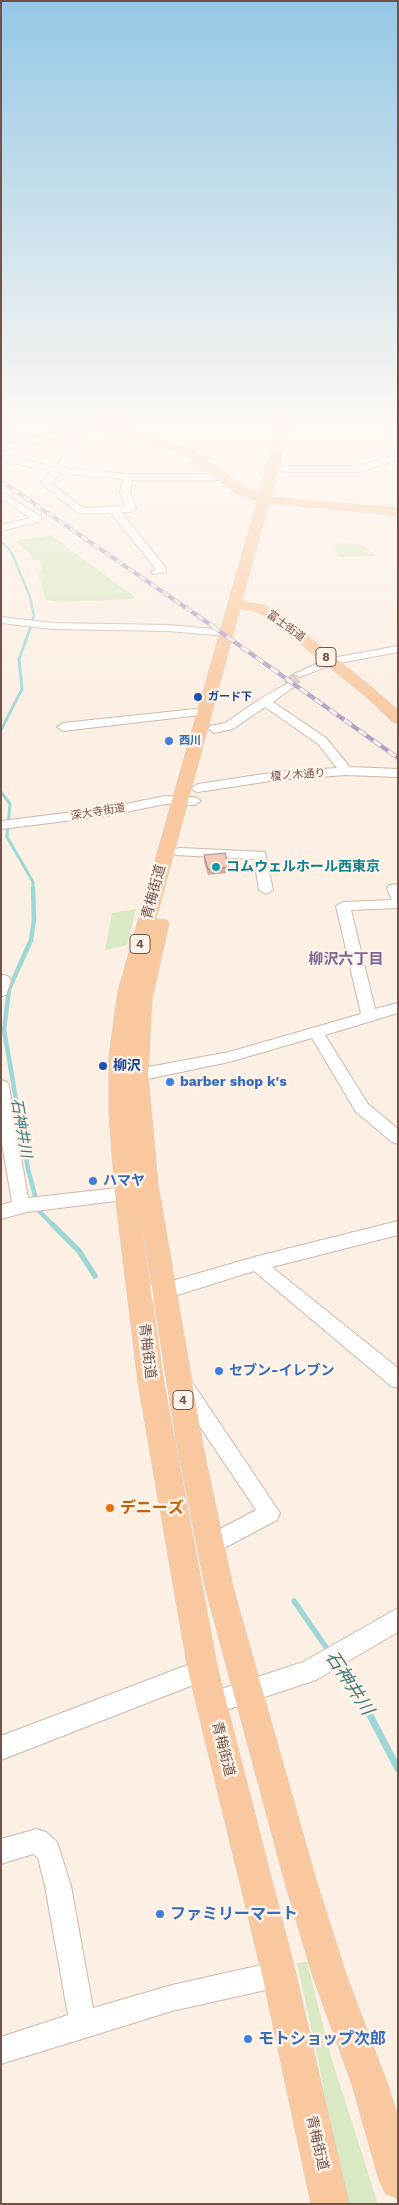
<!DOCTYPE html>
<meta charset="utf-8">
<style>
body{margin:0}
#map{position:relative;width:399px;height:2205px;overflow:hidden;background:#fcefe4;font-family:"Work Sans",sans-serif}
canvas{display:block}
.frame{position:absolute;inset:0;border:2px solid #74524a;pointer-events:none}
</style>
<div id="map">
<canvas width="399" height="2205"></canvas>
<div class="frame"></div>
</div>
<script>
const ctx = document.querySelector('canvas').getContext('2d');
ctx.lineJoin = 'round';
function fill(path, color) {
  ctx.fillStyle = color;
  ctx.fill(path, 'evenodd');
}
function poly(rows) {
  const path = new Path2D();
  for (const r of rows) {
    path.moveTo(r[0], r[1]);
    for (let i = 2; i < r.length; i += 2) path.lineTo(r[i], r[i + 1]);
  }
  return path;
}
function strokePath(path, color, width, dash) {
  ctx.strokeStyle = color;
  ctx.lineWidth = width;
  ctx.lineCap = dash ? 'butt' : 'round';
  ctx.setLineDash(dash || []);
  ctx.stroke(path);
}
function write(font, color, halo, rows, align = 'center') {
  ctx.font = font + ' "Work Sans","Noto Sans JP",sans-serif';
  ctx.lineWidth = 5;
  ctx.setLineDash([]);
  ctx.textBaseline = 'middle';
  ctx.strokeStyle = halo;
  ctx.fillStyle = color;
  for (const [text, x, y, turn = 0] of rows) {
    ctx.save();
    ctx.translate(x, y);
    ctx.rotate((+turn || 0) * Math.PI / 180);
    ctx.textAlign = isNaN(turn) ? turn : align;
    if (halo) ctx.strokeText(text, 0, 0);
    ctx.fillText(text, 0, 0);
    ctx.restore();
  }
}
fill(poly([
 [51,535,135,597,133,599,63,602,46,600,37,571,42,570,39,560,33,560,31,555,15,541],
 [350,543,362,545,377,556,339,557,334,544],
 [136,909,127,945,105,950,112,913],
 [307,1962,331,2057,378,2204,344,2204,319,2064,297,1963]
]), '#d9e9c3');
strokePath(poly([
 [1,542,8,548,14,558,30,597,34,616,30,627]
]), '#9fd7d6', 2.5);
strokePath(poly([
 [1,730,22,689,19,659,31,626],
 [1,792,10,804,7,837,33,882,33,889]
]), '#9fd7d6', 3);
strokePath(poly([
 [33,888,34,920,31,940,9,989,4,1030,28,1169,39,1211,53,1225]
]), '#9fd7d6', 4.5);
strokePath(poly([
 [52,1224,79,1251,95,1276],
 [294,1601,330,1653]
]), '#9fd7d6', 5.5);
strokePath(poly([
 [336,1661,363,1702,398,1769]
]), '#9fd7d6', 7);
strokePath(poly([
 [288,686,300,674]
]), '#dac8be', 12, [12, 6]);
const minor = poly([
 [92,425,96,428,89,431,64,468,128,474,223,474,228,477,223,480,132,480,130,492,136,509,131,512,121,512,166,568,166,572,152,574,151,572,156,569,111,513,78,513,43,485,41,483,52,471,1,461,1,455,56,467,79,433,1,451,1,445,92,425],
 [60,473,123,479,120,492,125,506,83,508,51,483,60,473],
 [398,454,398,460,359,472,283,472,279,469,283,466,358,466,398,454],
 [1,491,41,517,41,521,1,531,1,525,30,518,1,498,1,491],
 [1,617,53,623,168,625,227,630,232,633,227,636,168,631,53,629,1,623,1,617],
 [398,646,398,652,334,664,300,677,294,674,327,659,398,646],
 [288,683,294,686,292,688,273,702,326,738,350,767,398,769,398,777,346,775,277,780,198,792,194,791,192,788,198,784,277,772,337,768,318,744,265,707,233,729,214,733,208,729,210,726,225,723,260,699,288,683],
 [205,708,211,712,209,714,63,731,57,727,63,723,205,708],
 [165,796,195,797,201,801,195,805,165,804,106,816,1,829,1,821,106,808,165,796],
 [180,848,265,852,273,890,266,894,259,890,254,859,175,855,173,852,175,849,180,848],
 [398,884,398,908,351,910,375,1009,398,1003,398,1013,325,1035,368,1104,398,1129,398,1144,392,1142,356,1112,312,1038,229,1062,138,1081,132,1079,130,1075,132,1071,138,1069,229,1052,361,1014,336,906,343,902,392,900,387,888,389,885,398,884],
 [4,975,9,977,11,980,6,995,1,996,1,976,4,975],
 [1,1080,7,1082,9,1086,28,1198,126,1187,132,1189,135,1194,132,1199,27,1212,1,1219,1,1205,12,1202,1,1138,1,1080],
 [398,1221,398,1235,272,1267,398,1368,398,1388,391,1386,254,1271,165,1299,140,1302,133,1299,131,1294,133,1289,140,1286,165,1283,258,1256,398,1221],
 [183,1377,190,1379,280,1513,277,1520,211,1555,203,1552,200,1545,203,1538,256,1510,176,1391,173,1385,176,1379,183,1377],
 [398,1608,398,1632,316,1680,211,1715,203,1711,199,1703,203,1695,303,1662,398,1608],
 [203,1659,211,1662,214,1670,211,1678,1,1760,1,1736,203,1659],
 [37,1829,46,1832,57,1842,60,1851,71,1886,93,2008,172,1985,279,1961,288,1965,292,1974,288,1983,279,1987,172,2011,1,2064,1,2037,68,2015,45,1886,38,1858,33,1854,1,1864,1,1839,37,1829]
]);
const major = poly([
 [79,421,95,421,192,449,244,487,259,494,280,421,291,421,271,497,398,508,398,516,269,503,242,601,263,605,278,612,374,689,398,710,398,724,393,722,364,695,268,618,254,611,240,609,156,919,167,920,169,924,152,999,148,1075,158,1184,203,1446,233,1587,317,1883,346,1974,388,2085,398,2117,398,2199,385,2193,379,2180,352,2085,312,1974,285,1883,205,1587,177,1446,137,1194,164,1383,218,1670,296,1974,349,2204,311,2204,262,1974,188,1670,138,1383,115,1194,109,1114,109,1056,118,991,257,501,236,493,184,453,102,431,79,421]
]);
strokePath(minor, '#cfb7ae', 2);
strokePath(major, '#d8cfcc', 1);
fill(minor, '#fff');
fill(major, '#f9c89e');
const railFar1 = poly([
 [1,481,214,627]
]);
const rail = poly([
 [212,626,398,758]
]);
strokePath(railFar1, '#b0a3c5', 4);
strokePath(rail, '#b0a3c5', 4.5);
strokePath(railFar1, '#fff3ea', 2.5, [7]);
strokePath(rail, '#fff3ea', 3, [9]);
fill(poly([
 [204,855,229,867,228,873,208,875,204,862]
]), '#cfada2');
const building = poly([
 [225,853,229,867,208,869,204,855,225,853]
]);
fill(building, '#f1c9bc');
strokePath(building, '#a98d84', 1);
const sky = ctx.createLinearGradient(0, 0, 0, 730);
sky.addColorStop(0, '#95c8e6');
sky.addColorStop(0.58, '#fef8f3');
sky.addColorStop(1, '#fef8f300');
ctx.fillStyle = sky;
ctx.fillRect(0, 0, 399, 730);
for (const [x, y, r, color] of [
 [198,697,5,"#1a4fb4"],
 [169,741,5,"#3f7fe0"],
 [216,867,5,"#0f9aa8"],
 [103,1066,5,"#1a4fb4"],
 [170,1082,5,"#3f7fe0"],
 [93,1181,5,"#3f7fe0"],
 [219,1371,5,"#3f7fe0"],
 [110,1508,5,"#e8710a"],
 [160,1914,5,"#3f7fe0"],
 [248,2039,5,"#3f7fe0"]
]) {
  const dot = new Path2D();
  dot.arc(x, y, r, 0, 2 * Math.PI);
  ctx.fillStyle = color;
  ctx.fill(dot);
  strokePath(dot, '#fff3ea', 2);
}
write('11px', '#74524a', '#fff3ea', [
 ["富士街道",286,626,36],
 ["榎ノ木通り",298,775,-4],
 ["深大寺街道",98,812,-9]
]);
write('bold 11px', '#164399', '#fff3ea', [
 ["ガード下",208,697]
], 'left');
write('bold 11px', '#366cbe', '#fff3ea', [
 ["西川",179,741]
], 'left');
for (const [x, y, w] of [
 [326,657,20],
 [140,944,20],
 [183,1400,20]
]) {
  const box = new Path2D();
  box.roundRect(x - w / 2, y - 9.5, w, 19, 4);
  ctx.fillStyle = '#fff3ea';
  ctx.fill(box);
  strokePath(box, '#74524a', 1);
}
write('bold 12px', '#74524a', null, [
 ["8",326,657],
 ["4",140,944],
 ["4",183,1400]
]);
write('bold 14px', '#0d838f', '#fff3ea', [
 ["コムウェルホール西東京",226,867]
], 'left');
write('14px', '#74524a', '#fff3ea', [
 ["青梅街道",154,892,-75],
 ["青梅街道",147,1351,83],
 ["青梅街道",223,1749,76],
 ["青梅街道",317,2143,77]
]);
write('bold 14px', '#164399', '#fff3ea', [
 ["柳沢",113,1066]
], 'left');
write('bold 14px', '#366cbe', '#fff3ea', [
 ["barber shop k's",180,1082],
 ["ハマヤ",103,1181],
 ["セブン-イレブン",229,1371]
], 'left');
write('bold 15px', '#7e6697', '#fff3ea', [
 ["柳沢六丁目",346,960]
]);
write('italic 15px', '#3e7979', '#fff3ea', [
 ["石神井川",21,1128,80]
]);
write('bold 16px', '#c56008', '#fff3ea', [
 ["デニーズ",120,1508]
], 'left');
write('bold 16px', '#366cbe', '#fff3ea', [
 ["ファミリーマート",170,1914],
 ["モトショップ次郎",258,2039]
], 'left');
write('italic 18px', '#3e7979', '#fff3ea', [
 ["石神井川",349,1683,57]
]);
</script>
